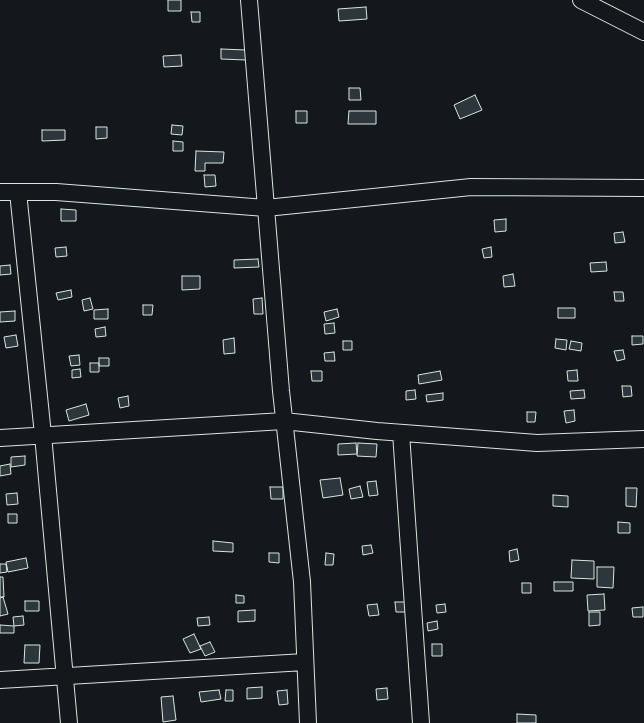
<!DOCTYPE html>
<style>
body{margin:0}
canvas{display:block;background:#14181c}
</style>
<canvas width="644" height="723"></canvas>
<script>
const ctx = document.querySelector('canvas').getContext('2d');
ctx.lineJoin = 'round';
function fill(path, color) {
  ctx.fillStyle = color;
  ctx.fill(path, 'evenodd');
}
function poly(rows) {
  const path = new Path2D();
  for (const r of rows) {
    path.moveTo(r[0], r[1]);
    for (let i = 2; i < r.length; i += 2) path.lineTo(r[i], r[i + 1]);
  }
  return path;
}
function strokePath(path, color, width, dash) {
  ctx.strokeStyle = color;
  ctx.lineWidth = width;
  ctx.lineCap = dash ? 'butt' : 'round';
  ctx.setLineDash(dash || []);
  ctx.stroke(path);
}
const building = poly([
 [168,0,181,0,181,11,168,11,168,0],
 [366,7,367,19,339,21,338,9,366,7],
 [191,12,200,12,200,22,192,22,191,12],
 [221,49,246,50,246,60,221,59,221,49],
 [181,55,182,66,164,67,163,56,181,55],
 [349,88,360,88,361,100,349,100,349,88],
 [475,95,482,110,460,119,454,105,475,95],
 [296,111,307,111,307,123,296,123,296,111],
 [349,111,376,111,376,124,348,124,349,111],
 [172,125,183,126,182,135,171,134,172,125],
 [96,127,107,127,107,138,96,139,96,127],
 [42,130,65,130,65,140,42,141,42,130],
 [173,141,183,142,183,151,173,151,173,141],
 [196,151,224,152,223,163,205,163,205,171,195,171,196,151],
 [204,175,215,175,216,186,205,187,204,175],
 [61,209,76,210,76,221,61,221,61,209],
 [506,219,506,231,495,232,494,220,506,219],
 [623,232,625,242,615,243,614,233,623,232],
 [66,247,67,256,56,257,55,248,66,247],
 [491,247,492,257,484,258,482,249,491,247],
 [258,259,259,267,234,268,234,260,258,259],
 [606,262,607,271,591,272,590,263,606,262],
 [10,265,11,274,0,275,0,266,10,265],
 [513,274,515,286,504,287,503,276,513,274],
 [182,276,200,276,200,289,182,290,182,276],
 [71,290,72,297,58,300,56,293,71,290],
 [614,292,623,292,624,301,615,301,614,292],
 [90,298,93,309,84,311,82,300,90,298],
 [262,298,263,314,254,314,253,299,262,298],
 [143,305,153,305,152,315,143,315,143,305],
 [558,308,575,308,575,318,558,318,558,308],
 [108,309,108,319,94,319,94,310,108,309],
 [337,309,339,317,326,321,324,312,337,309],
 [15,311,15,321,0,322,0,312,15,311],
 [334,323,335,333,325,334,324,324,334,323],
 [105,327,106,336,96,337,95,329,105,327],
 [16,335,18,346,6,348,4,337,16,335],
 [632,336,643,336,643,344,632,345,632,336],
 [234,338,235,353,224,354,223,340,234,338],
 [556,339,567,340,566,350,555,348,556,339],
 [343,341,352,341,352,350,343,350,343,341],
 [571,341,582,343,581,351,569,349,571,341],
 [623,350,625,359,617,361,614,351,623,350],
 [334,352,335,361,325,361,324,353,334,352],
 [79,355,80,365,71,366,69,356,79,355],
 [99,358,109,358,109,366,99,366,99,358],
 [90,363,99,363,99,372,90,372,90,363],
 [80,369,81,377,72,378,72,370,80,369],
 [577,370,578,381,568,381,567,371,577,370],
 [311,371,322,371,322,381,312,381,311,371],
 [440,371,442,380,419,384,418,375,440,371],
 [622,386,631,386,632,396,623,397,622,386],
 [415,390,416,399,406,400,406,391,415,390],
 [584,390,585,398,571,399,570,391,584,390],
 [443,393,443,400,427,402,426,395,443,393],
 [128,396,129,406,120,408,118,398,128,396],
 [86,404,89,415,69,421,66,410,86,404],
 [574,410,575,421,566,423,564,411,574,410],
 [527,412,536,412,535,422,527,422,527,412],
 [356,443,357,454,338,455,338,444,356,443],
 [358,443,377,444,376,457,357,456,358,443],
 [25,456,25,465,11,467,11,457,25,456],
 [10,464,11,474,0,476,0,466,10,464],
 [340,478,343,495,323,498,320,480,340,478],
 [376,481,378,495,369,496,367,482,376,481],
 [360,486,363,497,351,499,349,489,360,486],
 [270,487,283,487,283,499,271,499,270,487],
 [626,488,637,488,636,507,626,506,626,488],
 [17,493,18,504,7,505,6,494,17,493],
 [553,495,568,496,568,507,553,506,553,495],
 [8,514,17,514,17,523,8,523,8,514],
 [618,522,630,523,630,533,618,533,618,522],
 [213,541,233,543,233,552,213,551,213,541],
 [371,545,373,553,363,555,362,546,371,545],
 [517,549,519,560,510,562,509,551,517,549],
 [269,553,279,553,279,563,269,562,269,553],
 [326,553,334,554,333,565,325,565,326,553],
 [26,558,28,568,8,572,6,562,26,558],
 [572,560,594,561,594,579,571,578,572,560],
 [0,564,6,564,7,572,0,573,0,564],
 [597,567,614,567,613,588,597,587,597,567],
 [0,577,3,577,4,597,0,597,0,577],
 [554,582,573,582,573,591,554,591,554,582],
 [522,583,531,583,531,593,522,593,522,583],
 [604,594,605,610,588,611,587,595,604,594],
 [236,595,244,596,244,603,236,603,236,595],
 [3,597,8,614,0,616,0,598,3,597],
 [25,601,39,601,39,611,25,611,25,601],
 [395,602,405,602,406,612,396,612,395,602],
 [377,604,379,615,369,616,367,605,377,604],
 [445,604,446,612,437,613,436,605,445,604],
 [643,607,643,617,633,617,632,608,643,607],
 [255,610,255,621,238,622,238,611,255,610],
 [589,612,600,612,600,625,589,626,589,612],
 [23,616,24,625,14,626,13,617,23,616],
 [209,617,210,625,198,626,197,618,209,617],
 [437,621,438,629,428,631,427,623,437,621],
 [0,625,14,626,14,633,0,633,0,625],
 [194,634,201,649,190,653,183,639,194,634],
 [210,642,215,652,205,656,200,646,210,642],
 [432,644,442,644,442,656,432,656,432,644],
 [25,645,40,645,39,663,24,663,25,645],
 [262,687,262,698,247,699,247,688,262,687],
 [387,688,388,699,377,700,376,689,387,688],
 [219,690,221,699,201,702,199,692,219,690],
 [226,690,233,690,233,701,225,701,226,690],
 [287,690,288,704,279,705,277,691,287,690],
 [173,696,176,720,163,722,161,697,173,696],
 [517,714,536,715,536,723,517,723,517,714]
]);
fill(building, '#2c363c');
strokePath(building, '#d8e6dc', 1);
const minor = poly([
 [249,0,281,391,302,582,308,723],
 [581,0,644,32],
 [0,192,56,192,266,208,471,187,644,188],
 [18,192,43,435,69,723],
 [401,433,421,723],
 [0,438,284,421,377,431,537,443,644,439],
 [0,680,305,662]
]);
strokePath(minor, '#d8e6dc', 18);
strokePath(minor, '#14181c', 16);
</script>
